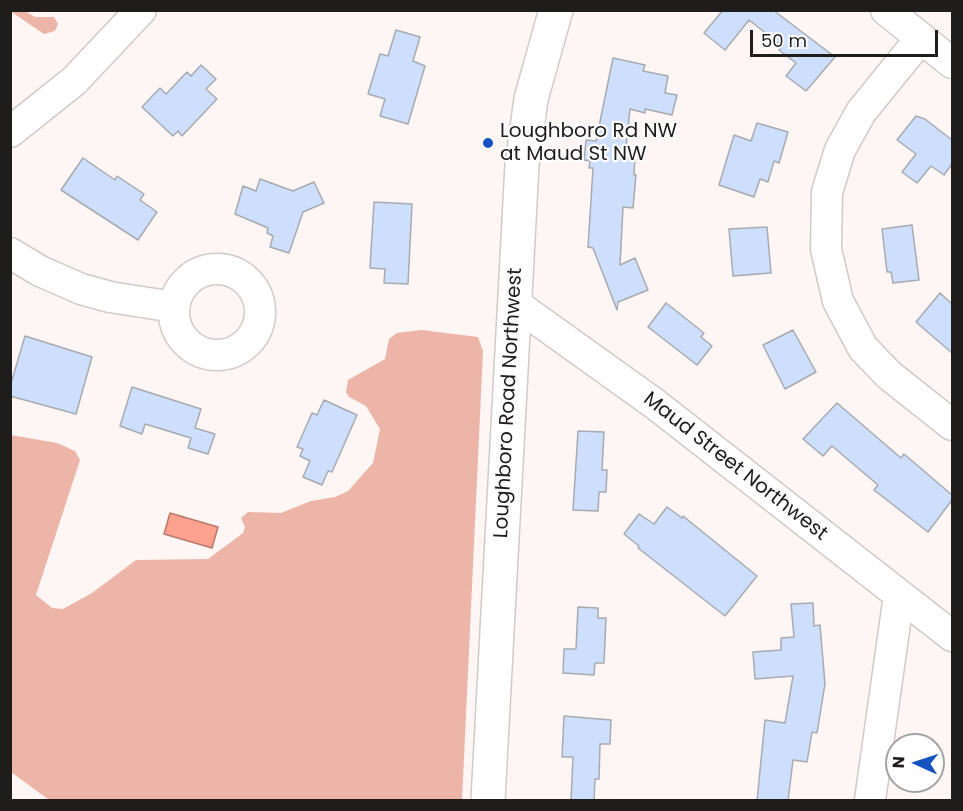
<!DOCTYPE html>
<style>
body{margin:0}
#map{position:relative;width:963px;height:811px;overflow:hidden;background:#fdf6f4;font-family:Poppins,sans-serif}
canvas{display:block}
.frame{position:absolute;inset:0;border:12px solid #1f1c1c;pointer-events:none}
.north{position:absolute;left:885px;top:733px;width:60px;height:60px;box-sizing:border-box;background:#fff;border:2px solid #a5a4a4;border-radius:50%;rotate:273deg;font-size:16px;font-weight:700;line-height:24px;text-align:center;color:#1f1c1c}
.north::after{content:'';display:block;margin:auto;width:21px;height:27px;background:#1554c0;clip-path:polygon(50% 0,100% 100%,50% 72%,0 100%)}
.scale{position:absolute;left:750px;top:30px;width:188px;height:27px;box-sizing:border-box;border:3px solid #1f1c1c;border-top:0;padding-left:8px;font-size:18px;line-height:21px;white-space:nowrap;color:#1f1c1c;-webkit-text-stroke:4px #fff;paint-order:stroke}
</style>
<div id="map">
<canvas width="963" height="811"></canvas>
<div class="frame"></div>
<div class="north">N</div>
<div class="scale">50 m</div>
</div>
<script>
const ctx = document.querySelector('canvas').getContext('2d');
ctx.lineJoin = 'round';
function fill(path, color) {
  ctx.fillStyle = color;
  ctx.fill(path, 'evenodd');
}
function poly(rows) {
  const path = new Path2D();
  for (const r of rows) {
    if (r.length === 3) {
      path.moveTo(r[0] + r[2], r[1]);
      path.arc(r[0], r[1], r[2], 0, 2 * Math.PI);
      continue;
    }
    path.moveTo(r[0], r[1]);
    for (let i = 2; i < r.length; i += 2) path.lineTo(r[i], r[i + 1]);
  }
  return path;
}
function strokePath(path, color, width, dash) {
  ctx.strokeStyle = color;
  ctx.lineWidth = width;
  ctx.lineCap = dash ? 'butt' : 'round';
  ctx.setLineDash(dash || []);
  ctx.stroke(path);
}
function write(font, color, halo, rows, align = 'center') {
  ctx.font = font + ' Poppins,sans-serif';
  ctx.lineWidth = 4.5;
  ctx.setLineDash([]);
  ctx.textBaseline = 'middle';
  ctx.strokeStyle = halo;
  ctx.fillStyle = color;
  for (const [text, x, y, turn = 0] of rows) {
    ctx.save();
    ctx.translate(x, y);
    ctx.rotate((+turn || 0) * Math.PI / 180);
    ctx.textAlign = isNaN(turn) ? turn : align;
    if (halo) ctx.strokeText(text, 0, 0);
    ctx.fillText(text, 0, 0);
    ctx.restore();
  }
}
fill(poly([
 [10,11,25,11,35,17,54,17,58,24,55,31,44,34],
 [422,330,478,337,483,351,462,800,49,800,11,772,11,435,57,443,75,451,80,460,36,595,52,608,63,609,92,593,136,560,208,559,243,533,245,527,241,518,248,512,281,513,311,501,335,497,348,491,373,463,380,429,366,406,349,397,346,392,348,380,385,359,389,339,397,333]
]), '#edb4a8');
const water = poly([
 [170,513,218,527,212,548,164,534,170,513]
]);
fill(water, '#fca18e');
strokePath(water, '#ba796c', 1.5);
const building = poly([
 [723,10,773,10,835,57,806,91,786,76,796,63,779,50,782,46,749,20,725,50,704,33,723,10],
 [396,30,420,37,413,61,425,66,408,124,380,116,385,99,368,94,380,54,388,56,396,30],
 [613,58,645,65,643,71,668,76,665,93,677,95,672,115,645,109,645,113,630,109,625,157,635,158,634,175,636,175,633,208,623,207,620,265,635,258,648,290,618,302,617,310,593,248,588,247,593,168,589,168,590,161,584,160,586,140,596,141,613,58],
 [201,65,216,79,206,89,217,99,182,136,178,131,173,136,142,107,160,88,166,94,187,72,191,76,201,65],
 [916,116,925,119,952,140,952,164,944,175,931,166,917,183,902,172,916,154,897,140,916,116],
 [757,123,788,132,779,163,774,161,768,182,760,179,754,197,719,185,734,135,751,141,757,123],
 [83,158,115,180,117,176,144,194,140,200,157,212,138,240,61,190,83,158],
 [260,179,293,191,314,182,324,203,303,212,289,253,270,247,273,236,267,233,268,228,235,214,243,186,256,191,260,179],
 [374,202,412,204,408,284,384,283,385,269,370,268,374,202],
 [912,225,919,280,893,283,891,272,887,272,882,229,912,225],
 [767,227,771,273,733,276,729,229,767,227],
 [940,293,952,304,952,353,916,322,940,293],
 [666,303,704,333,701,337,712,346,697,365,648,327,666,303],
 [793,330,816,372,785,389,763,345,793,330],
 [25,336,92,357,76,414,10,396,10,387,25,336],
 [132,387,201,409,195,428,215,434,208,454,188,448,191,438,145,424,142,434,120,426,132,387],
 [324,400,357,415,332,472,328,471,322,485,303,477,310,461,300,456,303,449,297,447,312,413,317,415,324,400],
 [837,403,901,458,904,454,952,495,952,500,928,532,874,490,878,485,832,446,823,456,803,439,837,403],
 [578,431,604,432,602,470,607,470,606,492,599,492,598,511,573,510,578,431],
 [667,507,682,518,683,516,757,576,725,616,638,548,639,546,624,534,639,514,654,524,667,507],
 [813,603,814,626,820,625,825,684,817,733,812,732,807,762,793,760,788,801,757,801,765,720,785,723,793,676,755,679,753,652,781,650,781,638,794,637,791,604,813,603],
 [578,607,598,608,598,618,606,618,604,663,595,663,594,675,563,673,564,649,576,649,578,607],
 [564,716,611,720,610,744,600,744,599,779,595,779,594,801,571,801,573,757,562,757,564,716]
]);
fill(building, '#cddffd');
strokePath(building, '#a7aaaf', 1.5);
const minor = poly([
 [886,10,952,63],
 [921,38,861,112,840,150,827,192,826,249,838,301,863,348,889,375,952,425],
 [10,132,74,81,141,10],
 [10,253,40,271,81,289,110,297,174,307],
 [217,312,43],
 [514,303,655,404,952,636],
 [870,800,899,595]
]);
const major = poly([
 [488,800,522,165,531,99,556,10]
]);
strokePath(minor, '#d0cac8', 33);
strokePath(major, '#d0cac8', 36);
strokePath(minor, '#fff', 30);
strokePath(major, '#fff', 33);
for (const [x, y, r, color] of [
 [488,143,6,"#1554c0"]
]) {
  const dot = new Path2D();
  dot.arc(x, y, r, 0, 2 * Math.PI);
  ctx.fillStyle = color;
  ctx.fill(dot);
  strokePath(dot, '#fff', 2);
}
write('20px', '#1f1c1c', '#fff', [
 ["Loughboro Rd NW",500,132],
 ["at Maud St NW",500,155]
], 'left');
write('20px', '#1f1c1c', '#fff', [
 ["Loughboro Road Northwest",509,403,-87],
 ["Maud Street Northwest",735,467,38]
]);
</script>
